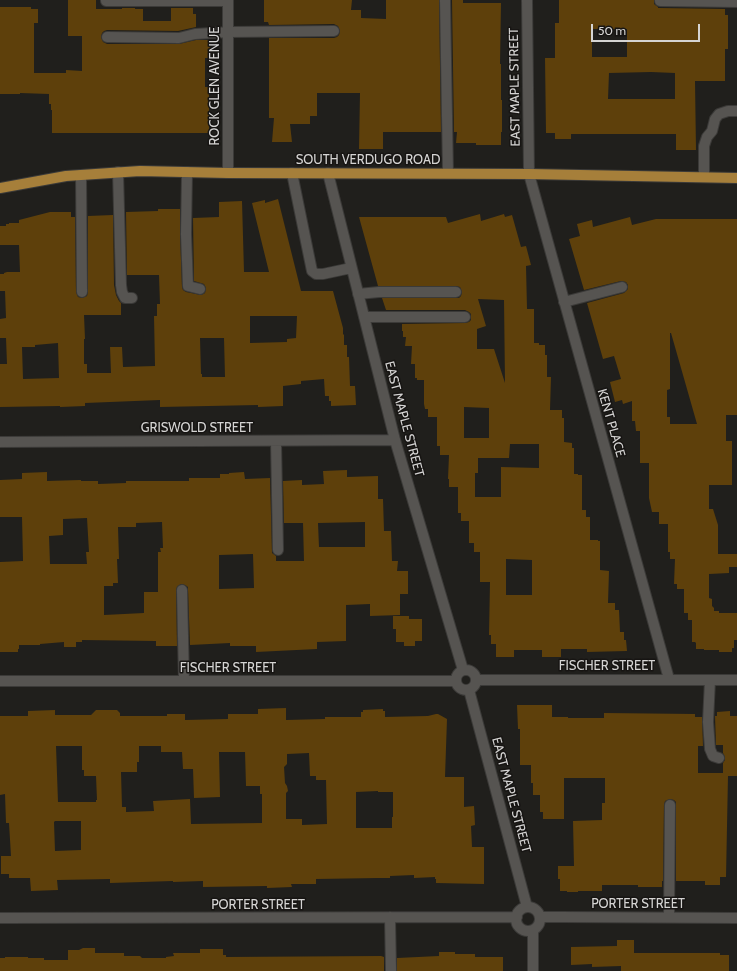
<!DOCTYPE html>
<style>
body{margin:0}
#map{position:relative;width:737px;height:971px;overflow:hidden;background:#201f1c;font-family:Cabin,sans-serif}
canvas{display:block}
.scale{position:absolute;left:591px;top:24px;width:109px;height:18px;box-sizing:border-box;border:2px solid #d5d4d3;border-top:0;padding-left:5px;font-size:12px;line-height:14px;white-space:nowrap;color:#d5d4d3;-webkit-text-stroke:3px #171513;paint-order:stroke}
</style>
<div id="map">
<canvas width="737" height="971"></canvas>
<div class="scale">50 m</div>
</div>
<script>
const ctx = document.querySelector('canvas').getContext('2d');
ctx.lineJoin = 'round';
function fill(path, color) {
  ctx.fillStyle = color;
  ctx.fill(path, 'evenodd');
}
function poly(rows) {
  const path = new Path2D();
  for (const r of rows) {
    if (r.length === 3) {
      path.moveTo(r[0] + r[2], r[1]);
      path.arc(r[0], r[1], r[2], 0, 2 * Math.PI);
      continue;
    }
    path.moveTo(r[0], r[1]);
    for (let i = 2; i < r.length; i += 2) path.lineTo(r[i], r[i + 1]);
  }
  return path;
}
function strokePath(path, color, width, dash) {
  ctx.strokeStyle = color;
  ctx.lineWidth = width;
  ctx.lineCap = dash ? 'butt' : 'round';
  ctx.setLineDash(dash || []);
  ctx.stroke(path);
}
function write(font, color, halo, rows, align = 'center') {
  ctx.font = font + ' Cabin,sans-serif';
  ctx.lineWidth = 3;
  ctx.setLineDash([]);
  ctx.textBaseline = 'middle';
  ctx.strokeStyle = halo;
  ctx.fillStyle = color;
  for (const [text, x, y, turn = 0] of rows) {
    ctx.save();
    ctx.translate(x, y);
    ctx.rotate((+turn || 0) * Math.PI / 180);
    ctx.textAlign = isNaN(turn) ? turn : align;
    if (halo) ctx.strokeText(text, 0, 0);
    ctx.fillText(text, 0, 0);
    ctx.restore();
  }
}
fill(poly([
 [68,0,96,0,96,9,122,9,122,8,135,8,135,9,143,9,143,21,171,21,171,8,193,8,193,14,196,14,196,27,178,31,107,30,104,31,102,33,101,37,103,42,107,44,179,44,196,40,210,40,210,58,205,58,205,87,209,87,209,133,52,133,52,110,51,110,51,104,49,104,49,94,20,93,20,94,0,94,0,7,31,7,31,9,38,9,38,23,34,23,34,73,66,73,66,70,82,71,82,36,68,36],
 [264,0,352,0,351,10,361,10,361,18,386,19,386,0,439,0,441,132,383,132,383,149,359,149,360,93,317,93,317,116,310,116,310,124,290,124,292,142,272,142,274,118,269,118,269,38,334,38,337,37,339,35,340,31,338,26,334,24,269,25,268,22,264,22],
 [452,0,463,0,463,3,501,3,500,64,501,64,501,100,502,100,502,132,501,132,501,145,476,145,476,143,456,143,457,132,454,132],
 [559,0,654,0,654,4,658,7,658,8,725,9,725,15,728,15,728,49,725,49,725,81,695,81,696,150,676,150,676,134,571,134,571,139,555,139,555,133,546,133,545,58,555,58,555,23,559,23],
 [592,29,627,29,627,57,592,57],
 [651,72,675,73,675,99,608,99,609,73],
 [278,199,301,291,333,291,343,328,343,335,344,334,344,345,347,345,347,357,349,357,350,386,355,386,356,405,331,406,331,401,329,401,329,396,325,396,324,379,301,381,301,384,283,386,283,406,258,407,258,405,160,407,160,400,85,403,85,406,60,407,60,406,0,407,0,364,7,364,6,338,0,338,0,319,6,318,5,291,0,291,0,274,4,274,4,273,7,272,20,272,19,245,0,245,0,226,6,226,6,224,9,224,9,223,19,223,19,220,50,212,71,212,71,217,75,217,76,292,78,297,82,298,87,296,88,292,88,216,113,215,114,285,116,295,119,301,121,303,121,315,84,315,85,339,84,339,84,364,87,364,87,373,111,373,110,347,122,347,123,367,155,366,154,316,157,316,157,304,160,304,159,275,127,275,126,212,158,211,158,209,180,209,180,234,182,287,183,290,186,292,201,295,205,293,206,288,204,284,194,281,193,218,219,217,219,202,242,201,244,272,269,272,252,203,265,200,265,203],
 [250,316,297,316,296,338,287,339,287,342,250,343],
 [200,338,224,338,225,377,202,377,202,374,201,374],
 [58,343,59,378,23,379,22,347,35,347,35,345],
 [480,214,481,221,504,214,505,217,512,215,521,247,526,246,531,265,526,266,527,309,534,309,534,343,539,343,539,345,545,345,545,355,547,355,547,377,551,377,550,410,562,410,562,418,564,418,564,442,572,443,572,448,574,448,574,474,578,474,578,475,582,475,582,510,586,510,586,517,590,517,590,540,598,540,598,541,600,541,600,570,609,571,608,603,615,603,615,610,619,610,620,632,624,632,624,640,626,640,627,651,587,652,587,649,561,649,561,657,542,657,542,650,514,650,514,657,496,657,496,644,491,644,491,635,489,635,490,582,480,582,480,552,474,552,474,543,469,543,469,521,461,521,461,513,458,513,458,487,449,487,449,479,448,479,449,455,440,455,440,446,437,446,437,417,428,417,428,409,425,409,424,404,424,380,417,380,417,378,415,378,415,364,411,364,412,346,405,346,406,337,403,337,403,331,402,331,402,324,465,323,469,322,471,320,471,314,469,312,465,310,386,310,382,298,459,298,461,296,462,292,460,287,456,286,378,286,359,217,446,217,448,223],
 [478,299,504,300,505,383,494,349,477,349,477,329,486,326],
 [464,407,489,408,489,438,464,438],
 [510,444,539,444,539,468,501,467,501,497,475,497,475,473,478,473,478,458,509,458],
 [506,559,532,560,532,595,506,595],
 [630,217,632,225,656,219,737,219,737,415,726,415,726,441,732,441,732,485,709,485,709,509,713,509,718,525,718,554,737,554,737,567,729,567,729,573,709,574,709,598,712,599,712,606,714,608,714,611,719,611,719,613,737,613,737,640,734,640,734,648,732,648,732,652,719,652,719,650,704,650,704,649,696,649,696,643,695,642,692,642,692,620,688,620,688,613,684,613,684,589,677,589,677,584,674,584,675,559,670,559,670,552,668,552,668,524,659,524,659,512,652,512,649,498,649,463,640,463,640,431,636,431,635,421,632,421,632,401,623,404,622,400,615,402,610,382,621,379,614,356,603,359,587,303,624,293,628,289,628,285,626,282,621,281,584,290,569,239,580,236,577,224,592,220,593,227],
 [670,333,671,333,697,424,670,424,670,417,667,417,667,390,670,389],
 [347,470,347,477,378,476,378,499,383,499,384,531,391,531,392,561,398,561,397,571,408,571,408,594,400,594,400,615,370,616,370,604,346,605,346,641,317,642,317,649,256,652,256,646,230,646,230,643,190,645,188,590,188,587,185,585,181,584,177,587,176,590,177,646,156,646,156,641,82,640,82,642,76,642,76,647,64,647,64,642,40,644,40,645,19,645,19,649,18,649,18,652,0,652,0,562,23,561,22,517,0,517,0,480,22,479,22,473,47,472,47,481,81,480,81,481,98,481,98,484,126,483,126,481,189,481,189,478,220,478,220,474,229,474,229,473,244,472,245,479,270,478,272,553,276,556,276,561,304,561,303,523,284,523,283,481,302,480,302,485,324,484,323,471],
 [87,518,89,552,86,552,87,564,50,564,49,536,63,535,63,519],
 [162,522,163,548,160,548,161,552,158,552,158,592,144,592,144,613,104,615,104,586,113,586,113,583,118,583,117,559,119,559,118,527,136,527,136,523],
 [365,522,365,547,319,547,318,523],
 [253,554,254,588,219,589,219,555],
 [393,616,409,616,409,619,422,619,422,641,415,641,415,646,404,646,404,642,396,642,396,629,393,629],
 [517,705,552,705,552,717,568,717,568,718,604,718,604,713,695,714,695,717,702,717,703,746,698,746,698,773,723,773,723,763,725,760,725,757,723,753,723,745,716,745,715,716,717,716,717,712,730,711,730,716,737,716,737,776,728,776,726,877,720,877,720,885,705,885,705,881,676,881,676,802,674,800,670,799,665,801,664,805,663,881,662,881,662,887,638,887,638,885,602,885,602,891,578,891,578,892,567,892,567,891,560,891,560,879,558,879,558,866,574,866,573,821,602,820,602,803,605,803,605,778,564,778,564,819,543,819,543,812,540,812,540,795,533,795,533,783,531,783,531,765,520,765,520,729,518,729],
 [286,708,286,720,325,719,325,717,361,717,361,712,363,712,363,710,383,709,383,711,385,711,385,717,428,716,436,714,438,714,447,719,445,777,464,777,464,807,474,806,475,825,471,826,472,847,484,847,484,884,436,883,436,879,435,879,435,877,414,878,414,875,390,876,390,878,378,878,316,879,316,884,291,884,292,887,267,888,267,886,203,887,203,881,173,882,173,881,110,883,110,879,57,880,58,890,31,891,30,878,9,878,9,874,1,874,1,856,11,856,9,823,6,823,5,794,0,795,0,716,28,716,28,711,55,710,55,715,91,715,96,710,117,710,120,713,120,716,167,716,167,714,185,714,185,720,228,719,228,714,258,714,258,709],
 [56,746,82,746,82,770,84,770,84,776,96,776,97,800,96,800,96,802,58,802],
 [139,746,161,746,161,752,182,752,183,769,193,769,194,798,220,797,219,752,245,752,246,786,260,786,260,794,262,794,262,823,191,824,190,799,153,801,154,811,126,812,126,807,122,807,121,772,137,772,137,762,139,762],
 [309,753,310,776,316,776,316,780,326,780,327,824,302,825,302,819,286,819,286,793,288,791,287,786,285,783,284,767,287,764,287,754],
 [378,791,378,792,393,792,393,817,392,817,392,828,356,828,356,792],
 [55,821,81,821,81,850,55,851,54,822],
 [617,940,634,940,634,953,720,953,720,955,729,955,729,971,621,971,621,966,592,967,592,964,571,965,571,947,617,946],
 [83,948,95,948,95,953,124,953,124,956,140,956,142,958,166,958,166,957,174,956,173,953,200,953,200,949,223,949,223,955,226,955,226,957,381,956,384,957,384,971,0,971,0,958,5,958,5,957,28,957,28,958,44,958,44,960,68,960,68,950,79,950],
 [439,952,455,952,455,954,475,954,475,957,503,957,503,971,397,971,397,958,439,956]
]), '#5e400b');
const minor = poly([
 [228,0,228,173],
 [445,0,448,173],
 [527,0,529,174,669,679],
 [106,1,228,1],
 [660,1,737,2],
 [107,37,179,38,195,34,228,32,334,31],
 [118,172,121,285,122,292,125,298,132,298],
 [187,172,186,234,188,286,200,289],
 [292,173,312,271,316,274,323,274,351,268],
 [328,173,395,440,463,670],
 [81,175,82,292],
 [704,177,704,146,707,137,712,131,715,119,719,114,728,111,737,111],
 [358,294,379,292,456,292],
 [564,302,622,287],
 [364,317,465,317],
 [276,441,278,550],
 [0,442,395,440],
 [182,590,184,681],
 [466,680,10],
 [476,680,737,680],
 [710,680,708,722,710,749,713,756,719,758],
 [0,681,456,681],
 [469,690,527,907],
 [528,919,12],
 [390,917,391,971],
 [540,917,560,917,737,918],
 [669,917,670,805],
 [0,918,517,917],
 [533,930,533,971]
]);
const major = poly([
 [0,188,66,176,140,171,228,173,529,174,737,178]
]);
strokePath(minor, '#3b3a38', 12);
strokePath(major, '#3b3a38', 12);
strokePath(minor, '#565451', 10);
strokePath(major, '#a67f3a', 10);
write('13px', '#d5d4d3', '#171513', [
 ["ROCK GLEN AVENUE",215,86,-90],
 ["EAST MAPLE STREET",515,87,-91],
 ["SOUTH VERDUGO ROAD",368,160],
 ["EAST MAPLE STREET",404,419,75],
 ["KENT PLACE",611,423,74],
 ["GRISWOLD STREET",197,428],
 ["FISCHER STREET",607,666],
 ["FISCHER STREET",228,668],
 ["EAST MAPLE STREET",511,795,75],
 ["PORTER STREET",638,904],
 ["PORTER STREET",258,905]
]);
</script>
